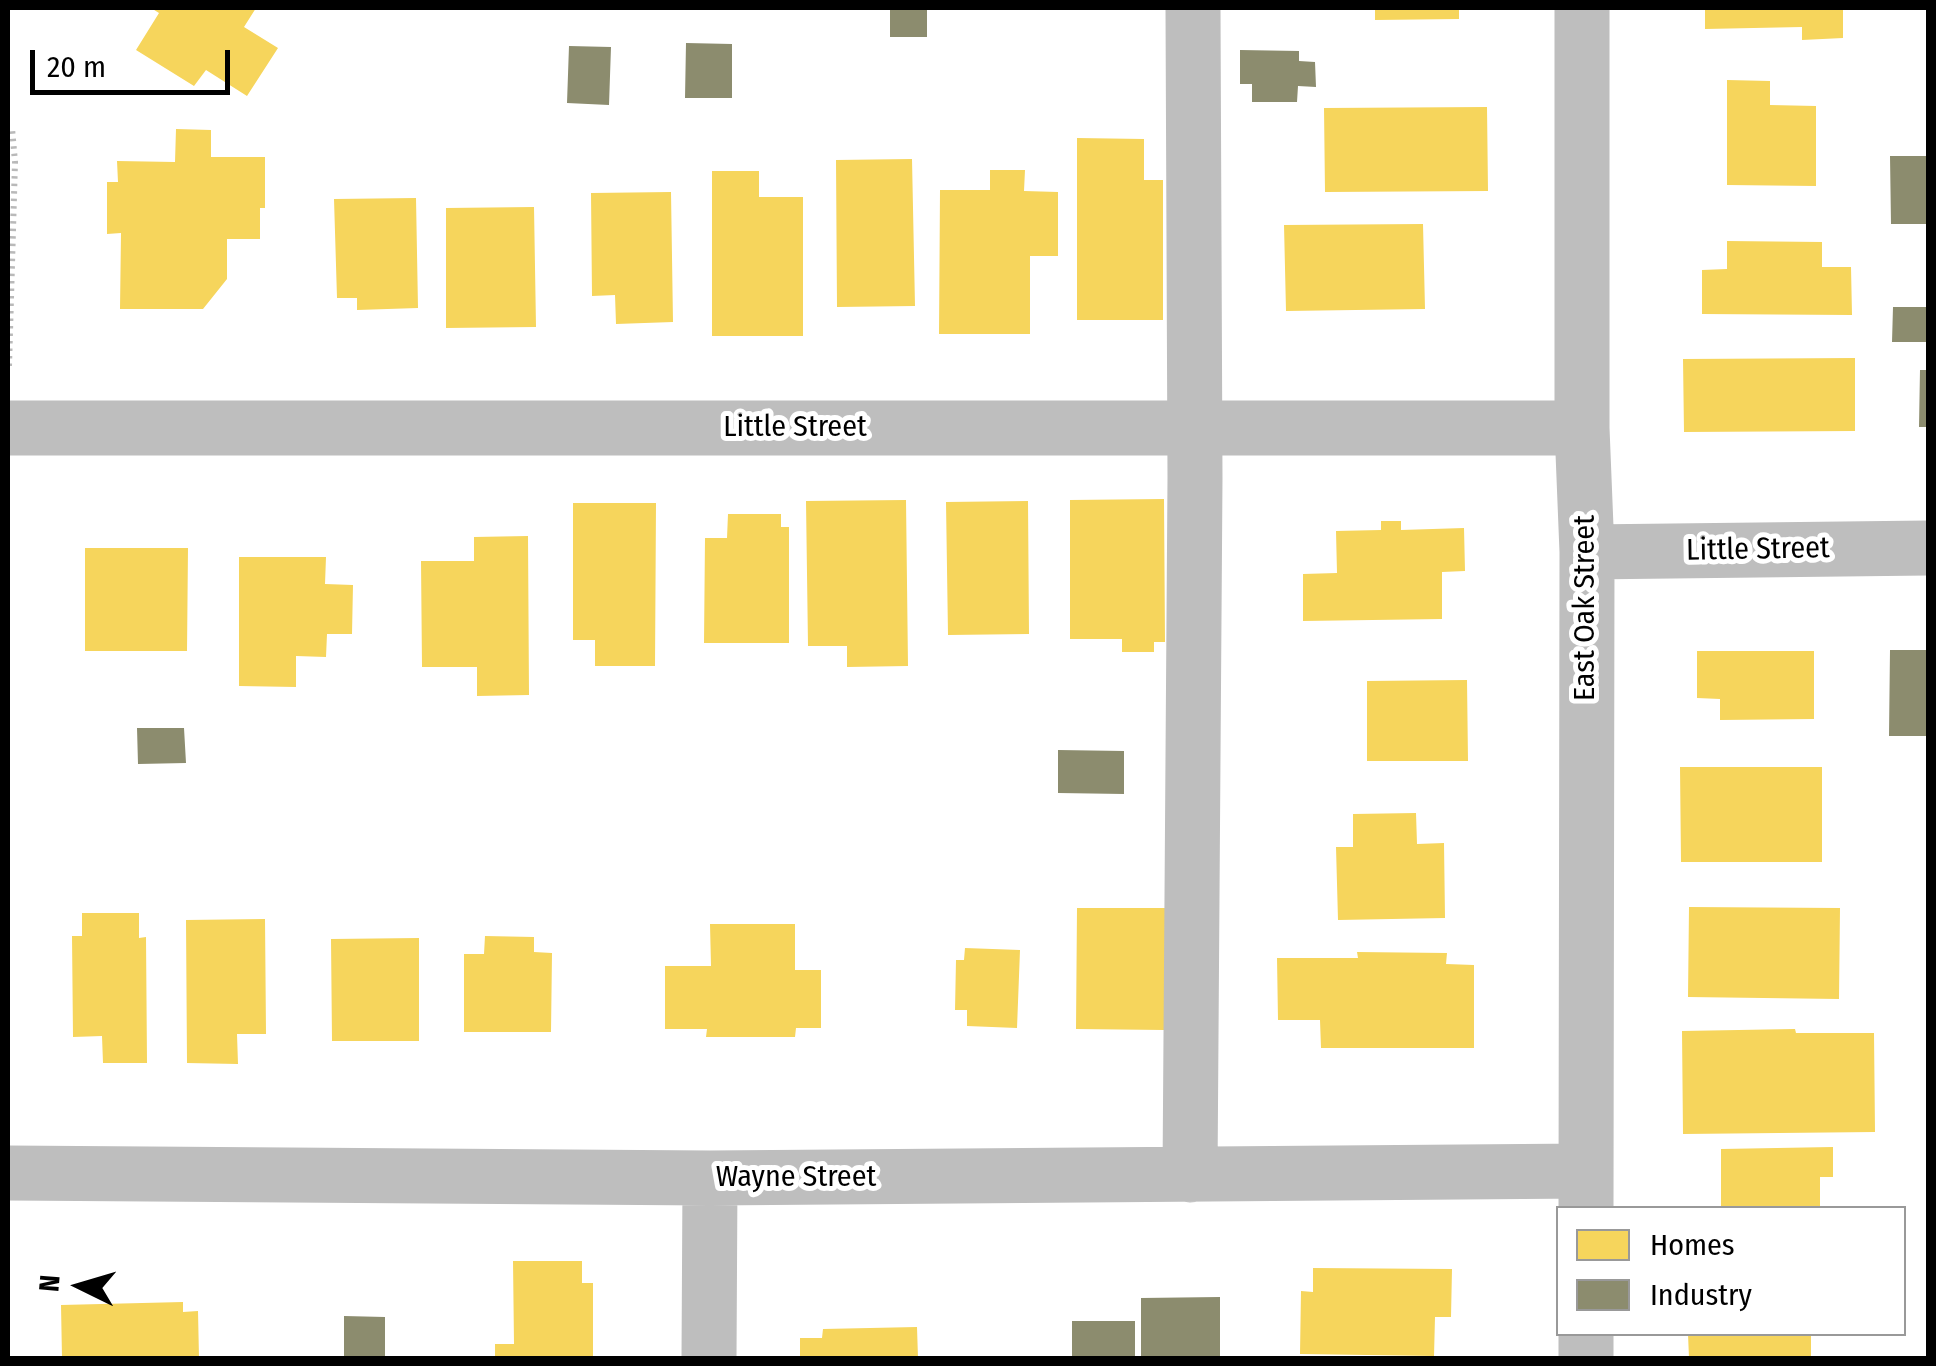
<!DOCTYPE html>
<style>
body{margin:0}
#map{position:relative;width:1936px;height:1366px;overflow:hidden;background:#fff;font-family:"Fira Sans Condensed",sans-serif}
canvas{display:block}
.frame{position:absolute;inset:0;border:10px solid #000;pointer-events:none}
.legend{position:absolute;left:1556px;top:1206px;width:350px;height:130px;box-sizing:border-box;background:#fff;border:2px solid #999;margin:0;padding:12px 18px;list-style:none;font-size:30px;color:#000}
.legend li{display:flex;align-items:center;gap:20px;height:50px}
.legend b{width:50px;border:2px solid #999}
.north{position:absolute;left:30px;top:1236px;width:100px;height:100px;-webkit-text-stroke:8px #fff;paint-order:stroke;rotate:275deg;font-size:28px;font-weight:700;line-height:40px;text-align:center;color:#000}
.north::after{content:'';display:block;margin:auto;width:35px;height:45px;background:#000;clip-path:polygon(50% 0,100% 100%,50% 72%,0 100%)}
.scale{position:absolute;left:30px;top:50px;width:200px;height:45px;box-sizing:border-box;border:5px solid #000;border-top:0;padding-left:12px;font-size:30px;line-height:35px;white-space:nowrap;color:#000;-webkit-text-stroke:8px #fff;paint-order:stroke}
</style>
<div id="map">
<canvas width="1936" height="1366"></canvas>
<div class="frame"></div>
<ul class="legend">
<li><b style="height:28px;background:#f6d55c"></b>Homes</li>
<li><b style="height:28px;background:#8c8c6e"></b>Industry</li>
</ul>
<div class="north">N</div>
<div class="scale">20 m</div>
</div>
<script>
const ctx = document.querySelector('canvas').getContext('2d');
ctx.lineJoin = 'round';
function fill(path, color) {
  ctx.fillStyle = color;
  ctx.fill(path, 'evenodd');
}
function poly(rows) {
  const path = new Path2D();
  for (const r of rows) {
    path.moveTo(r[0], r[1]);
    for (let i = 2; i < r.length; i += 2) path.lineTo(r[i], r[i + 1]);
  }
  return path;
}
function strokePath(path, color, width, dash) {
  ctx.strokeStyle = color;
  ctx.lineWidth = width;
  ctx.lineCap = dash ? 'butt' : 'round';
  ctx.setLineDash(dash || []);
  ctx.stroke(path);
}
function write(font, color, halo, rows, align = 'center') {
  ctx.font = font + ' "Fira Sans Condensed",sans-serif';
  ctx.lineWidth = 10;
  ctx.setLineDash([]);
  ctx.textBaseline = 'middle';
  ctx.strokeStyle = halo;
  ctx.fillStyle = color;
  for (const [text, x, y, turn = 0] of rows) {
    ctx.save();
    ctx.translate(x, y);
    ctx.rotate((+turn || 0) * Math.PI / 180);
    ctx.textAlign = isNaN(turn) ? turn : align;
    if (halo) ctx.strokeText(text, 0, 0);
    ctx.fillText(text, 0, 0);
    ctx.restore();
  }
}
fill(poly([
 [151,8,256,8,244,27,278,48,247,96,206,70,194,86,136,50,159,13],
 [1375,8,1459,8,1459,19,1375,20],
 [1705,8,1843,8,1843,38,1802,40,1802,27,1705,29],
 [1727,80,1770,81,1770,105,1816,106,1816,186,1727,185],
 [1487,107,1488,191,1325,192,1324,108],
 [176,129,211,130,211,157,265,157,265,208,260,208,260,239,227,239,227,279,203,309,120,309,121,233,107,234,107,182,118,182,117,161,175,162],
 [1077,138,1144,139,1144,180,1163,180,1163,320,1077,320],
 [912,159,915,306,837,307,836,160],
 [990,170,1025,170,1024,191,1058,192,1058,256,1030,256,1030,334,939,334,940,190,990,190],
 [712,171,759,171,759,197,803,197,803,336,712,336],
 [671,192,673,322,616,324,615,295,592,296,591,193],
 [416,198,418,308,357,310,357,298,337,298,334,199],
 [534,207,536,327,446,328,446,208],
 [1423,224,1425,309,1286,311,1284,225],
 [1727,241,1822,242,1822,267,1851,267,1852,315,1702,314,1702,270,1727,269],
 [1855,358,1855,431,1684,432,1683,359],
 [1164,499,1165,642,1154,642,1154,652,1122,652,1122,639,1070,639,1070,500],
 [906,500,908,666,847,667,847,646,808,646,806,501],
 [1028,501,1029,634,948,635,946,502],
 [573,503,656,503,655,666,595,666,595,640,573,640],
 [728,514,781,514,781,527,789,527,789,643,704,643,705,538,727,538],
 [1381,521,1401,521,1401,530,1464,528,1465,571,1442,572,1442,619,1303,621,1303,574,1337,573,1336,531,1381,530],
 [528,536,529,695,477,696,477,667,422,667,421,561,474,561,474,537],
 [85,548,188,548,187,651,85,651],
 [239,557,326,557,325,584,353,585,352,634,327,634,326,657,296,656,296,687,239,686],
 [1697,651,1814,651,1814,719,1720,720,1720,699,1697,698],
 [1467,680,1468,761,1367,761,1367,681],
 [1680,767,1822,767,1822,862,1681,862],
 [1416,813,1417,844,1444,843,1445,918,1338,920,1336,847,1353,847,1353,814],
 [1689,907,1840,908,1839,999,1688,997],
 [1077,908,1165,908,1165,1030,1076,1029],
 [82,913,139,913,139,938,146,937,147,1063,103,1063,102,1036,73,1037,72,936,82,936],
 [265,919,266,1034,237,1034,238,1064,187,1063,186,920],
 [710,924,795,924,795,970,821,970,821,1028,796,1028,795,1037,706,1037,707,1029,665,1029,665,966,711,966],
 [485,936,534,937,534,952,552,953,551,1032,464,1032,464,954,484,954],
 [419,938,419,1041,332,1041,331,939],
 [965,948,1020,950,1017,1028,967,1026,967,1010,955,1010,956,960,964,960],
 [1357,952,1447,953,1446,964,1474,965,1474,1048,1321,1048,1320,1020,1278,1020,1277,958,1358,958],
 [1795,1029,1796,1033,1874,1033,1875,1132,1683,1134,1682,1031],
 [1833,1147,1833,1177,1820,1177,1820,1208,1721,1208,1721,1149],
 [513,1261,582,1261,582,1283,593,1283,593,1358,495,1358,495,1344,514,1344],
 [1313,1268,1452,1269,1451,1317,1435,1317,1434,1356,1300,1354,1301,1291,1313,1292],
 [183,1302,183,1312,198,1311,199,1358,62,1358,61,1305],
 [917,1327,918,1358,800,1358,800,1338,822,1338,823,1329],
 [1688,1334,1811,1334,1811,1358,1689,1358]
]), '#f6d55c');
fill(poly([
 [890,8,927,8,927,37,890,37],
 [686,43,732,44,732,98,685,98],
 [569,46,611,47,609,105,567,103],
 [1240,50,1299,51,1299,61,1315,62,1316,87,1298,86,1297,102,1252,102,1252,84,1240,84],
 [1890,156,1928,156,1928,224,1891,224],
 [1893,307,1928,307,1928,342,1892,342],
 [1920,370,1928,370,1928,427,1919,427],
 [1890,650,1928,650,1928,736,1889,736],
 [137,728,184,728,186,763,138,764],
 [1058,750,1124,751,1124,794,1058,793],
 [1220,1297,1220,1358,1141,1358,1141,1298],
 [344,1316,385,1317,385,1358,344,1358],
 [1072,1321,1135,1321,1135,1358,1072,1358]
]), '#8c8c6e');
strokePath(poly([
 [9,366,15,162,12,128]
]), '#b9b9b9', 6, [2.5, 5]);
strokePath(poly([
 [1582,8,1582,428,1587,552,1586,1206],
 [8,428,1582,428],
 [1587,552,1928,548],
 [8,1173,710,1178,1585,1171],
 [1190,1175,1195,478,1193,8],
 [1586,1334,1586,1358],
 [709,1358,710,1178]
]), '#bebebe', 55);
write('30px', '#000', '#fff', [
 ["Little Street",795,428],
 ["Little Street",1758,550,-1],
 ["East Oak Street",1586,608,-90],
 ["Wayne Street",796,1178]
]);
</script>
